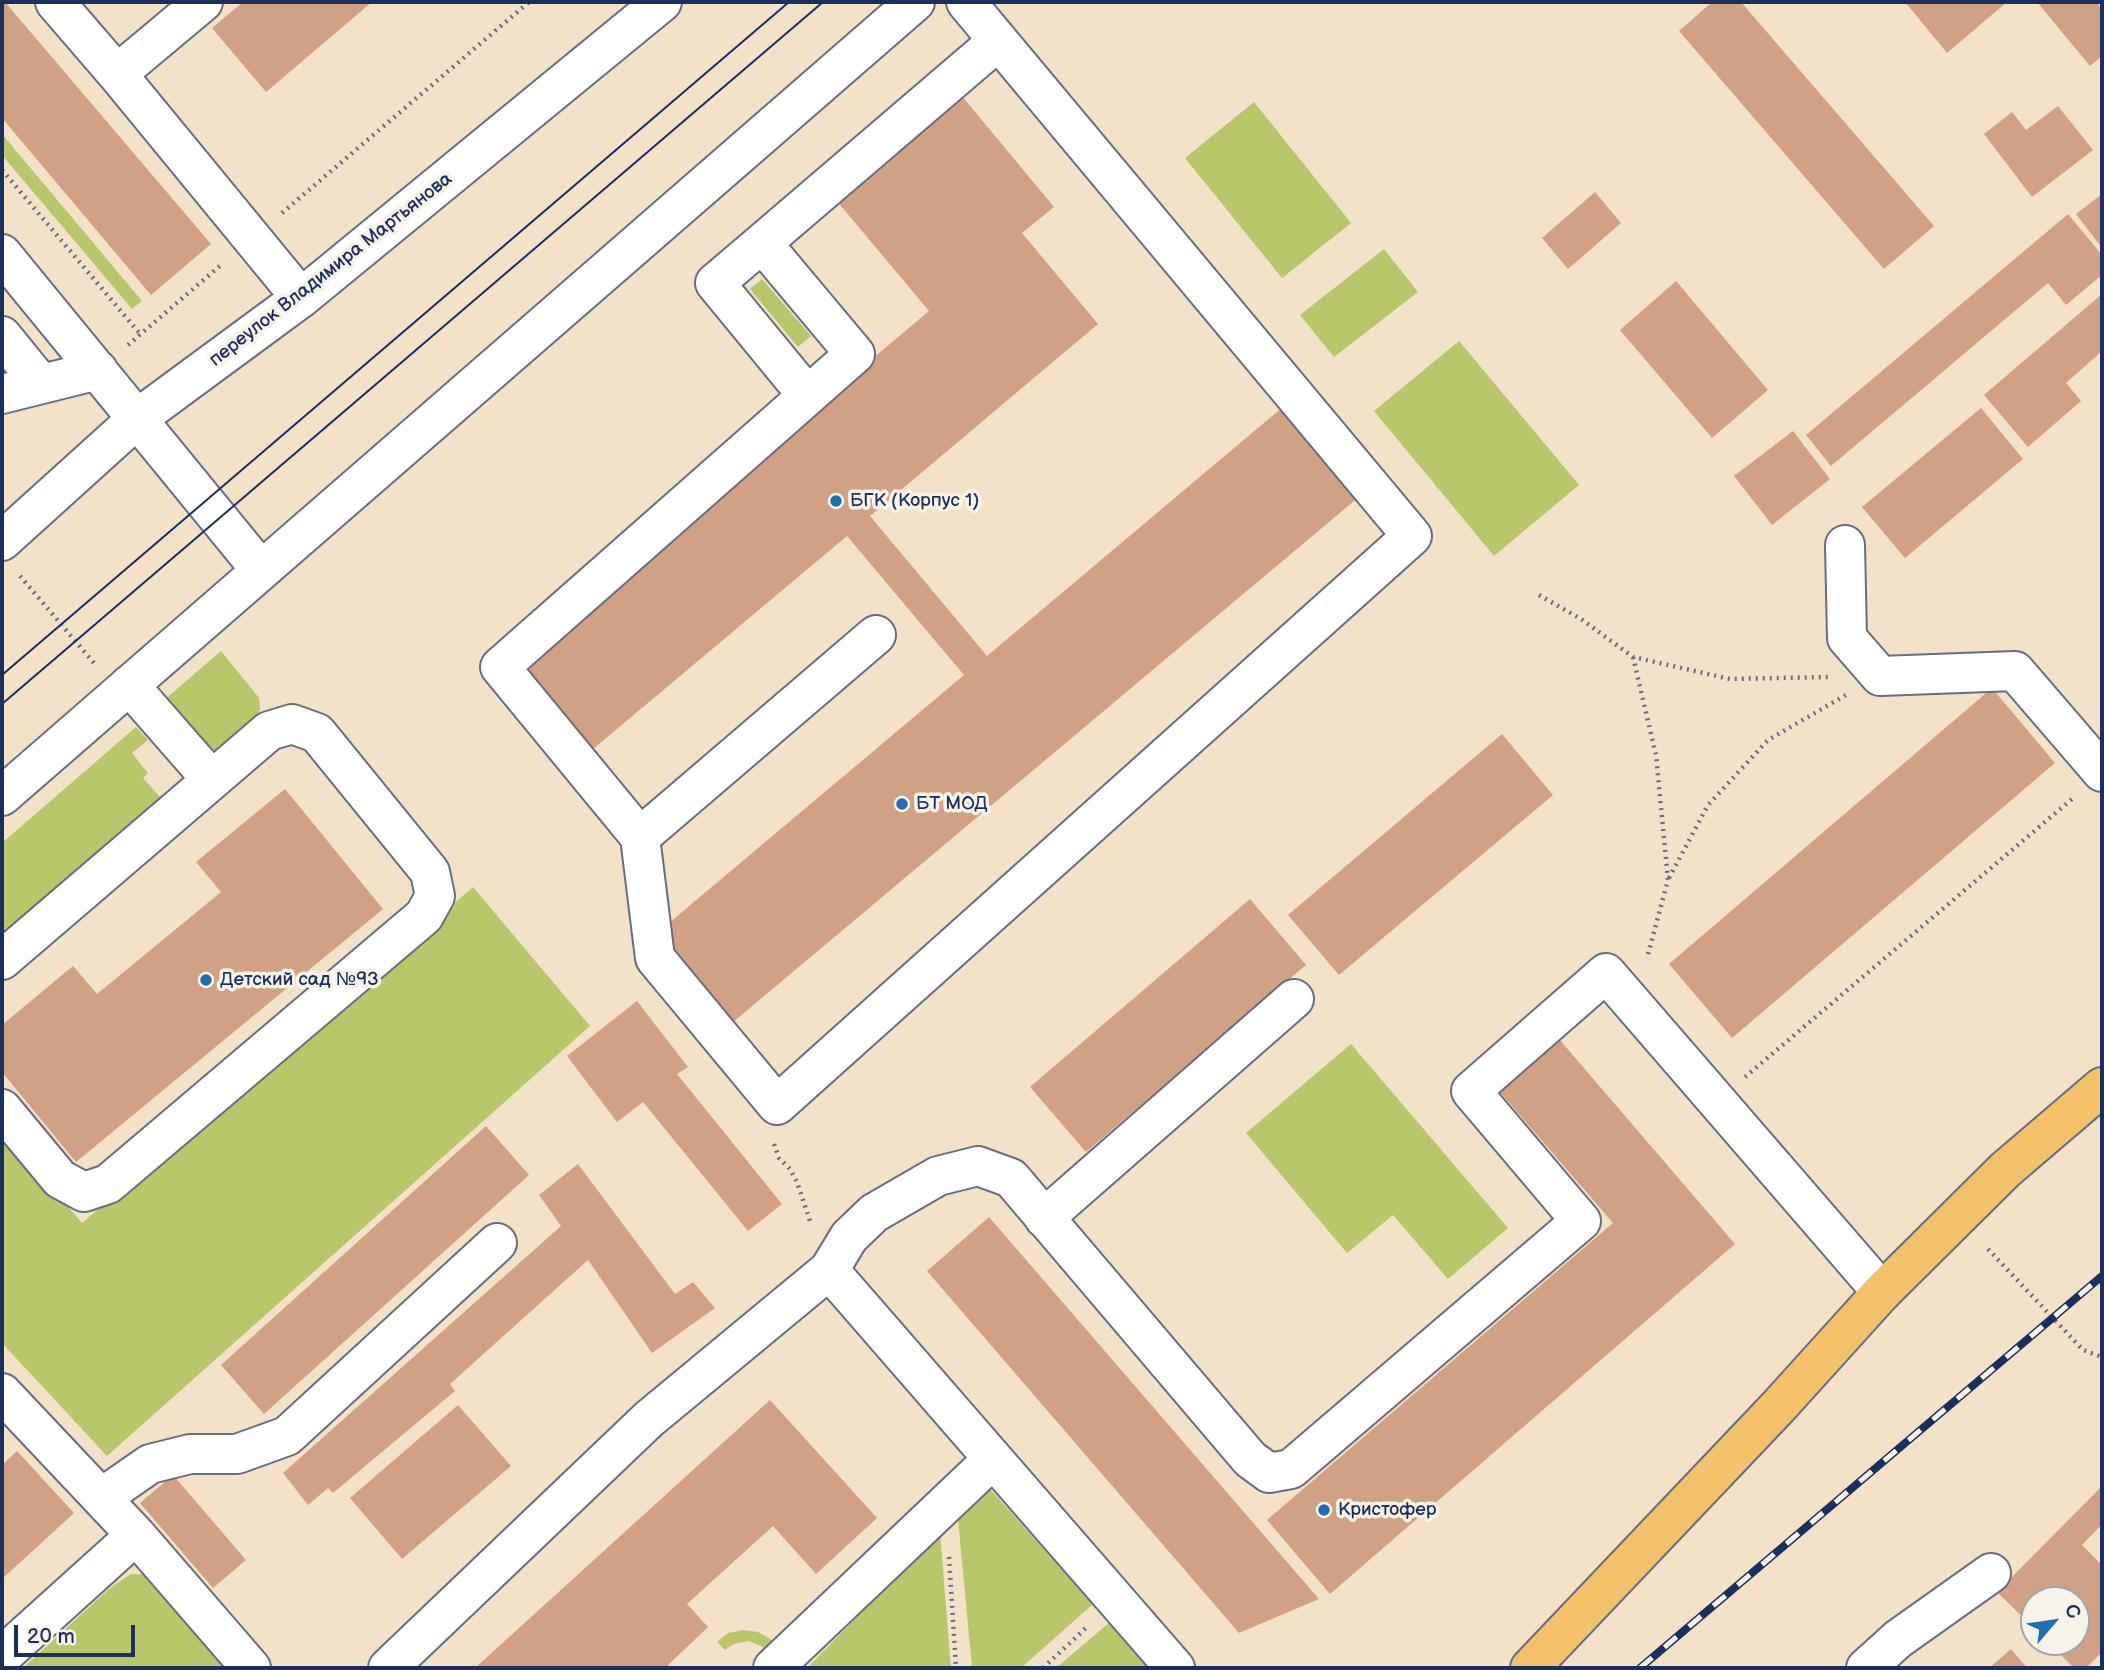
<!DOCTYPE html>
<meta charset="utf-8">
<style>
body{margin:0}
#map{position:relative;width:2104px;height:1670px;overflow:hidden;background:#f3e1c8;font-family:"Balsamiq Sans",sans-serif}
canvas{display:block}
.frame{position:absolute;inset:0;border:4px solid #1b2f5e;pointer-events:none}
.north{position:absolute;left:2020px;top:1586px;width:70px;height:70px;box-sizing:border-box;background:#f7f3e8;border:2px solid #9fa5b1;border-radius:50%;rotate:61deg;font-size:19px;font-weight:700;line-height:28px;text-align:center;color:#1b2f5e}
.north::after{content:'';display:block;margin:auto;width:24px;height:32px;background:#1f6fb2;clip-path:polygon(50% 0,100% 100%,50% 72%,0 100%)}
.scale{position:absolute;left:14px;top:1625px;width:121px;height:32px;box-sizing:border-box;border:4px solid #1b2f5e;border-top:0;padding-left:9px;font-size:21px;line-height:24px;white-space:nowrap;color:#1b2f5e;-webkit-text-stroke:5px #f7f3e8;paint-order:stroke}
</style>
<div id="map">
<canvas width="2104" height="1670"></canvas>
<div class="frame"></div>
<div class="north">С</div>
<div class="scale">20 m</div>
</div>
<script>
const ctx = document.querySelector('canvas').getContext('2d');
ctx.lineJoin = 'round';
function fill(path, color) {
  ctx.fillStyle = color;
  ctx.fill(path, 'evenodd');
}
function poly(rows) {
  const path = new Path2D();
  for (const r of rows) {
    path.moveTo(r[0], r[1]);
    for (let i = 2; i < r.length; i += 2) path.lineTo(r[i], r[i + 1]);
  }
  return path;
}
function strokePath(path, color, width, dash) {
  ctx.strokeStyle = color;
  ctx.lineWidth = width;
  ctx.lineCap = dash ? 'butt' : 'round';
  ctx.setLineDash(dash || []);
  ctx.stroke(path);
}
function write(font, color, halo, rows, align = 'center') {
  ctx.font = font + ' "Balsamiq Sans",sans-serif';
  ctx.lineWidth = 7;
  ctx.setLineDash([]);
  ctx.textBaseline = 'middle';
  ctx.strokeStyle = halo;
  ctx.fillStyle = color;
  for (const [text, x, y, turn = 0] of rows) {
    ctx.save();
    ctx.translate(x, y);
    ctx.rotate((+turn || 0) * Math.PI / 180);
    ctx.textAlign = isNaN(turn) ? turn : align;
    if (halo) ctx.strokeText(text, 0, 0);
    ctx.fillText(text, 0, 0);
    ctx.restore();
  }
}
fill(poly([
 [1254,102,1351,223,1282,278,1185,158],
 [2,134,142,301,132,309,2,155],
 [1384,249,1418,292,1334,357,1300,315],
 [762,279,811,336,798,347,750,289],
 [1459,341,1579,485,1494,556,1374,411],
 [221,651,259,698,260,708,258,720,228,747,214,750,201,746,163,701],
 [136,727,148,740,132,753,148,773,143,778,166,804,2,944,2,843],
 [473,887,590,1026,107,1456,2,1343,2,1131,82,1223],
 [1351,1044,1508,1228,1448,1279,1393,1215,1347,1253,1246,1133],
 [990,1489,1093,1604,1021,1668,972,1668,958,1519],
 [940,1533,951,1668,807,1668],
 [131,1574,154,1575,232,1668,23,1668,110,1588],
 [1110,1622,1151,1668,1056,1668],
 [743,1630,758,1632,769,1638,781,1649,774,1656,761,1646,749,1641,734,1644,725,1650,717,1642,728,1633]
]), '#b8c76a');
fill(poly([
 [2,2,5,2,211,244,151,295,2,118],
 [243,2,372,2,266,92,212,28],
 [1712,2,1741,2,1934,226,1884,269,1679,31],
 [1905,2,2007,2,1947,53],
 [2037,2,2096,2,2102,9,2102,56,2090,66],
 [961,95,1054,207,1022,233,1098,324,870,516,987,656,1284,406,1360,496,732,1023,657,933,964,675,847,536,593,749,517,658,929,311,836,200],
 [2058,106,2093,150,2032,197,1984,134,2012,112,2026,130],
 [1595,192,1621,223,1568,269,1542,238],
 [2102,194,2102,248,2076,214],
 [2068,214,2102,255,2102,275,2066,305,2048,283,1831,466,1806,435],
 [1676,281,1768,390,1712,438,1620,330],
 [2102,294,2102,351,2066,383,2081,401,2028,447,1984,395],
 [1981,408,2023,459,1905,558,1862,507],
 [1793,431,1830,479,1772,525,1734,476],
 [1992,688,2055,763,1732,1038,1669,964],
 [1502,734,1553,795,1339,975,1288,915],
 [285,789,383,909,76,1162,2,1072,2,1025,73,966,97,994,221,892,196,862],
 [1250,899,1306,965,1086,1152,1030,1087],
 [637,1001,688,1067,677,1074,782,1204,748,1231,643,1102,617,1122,567,1056],
 [1553,1032,1735,1244,1330,1594,1267,1520,1613,1223,1493,1084],
 [486,1126,529,1175,264,1414,221,1365],
 [578,1164,675,1294,693,1282,715,1308,652,1353,588,1260,450,1384,455,1391,333,1493,328,1488,308,1505,283,1473,561,1226,539,1195],
 [989,1217,1319,1599,1239,1633,927,1271],
 [770,1400,877,1518,816,1574,773,1526,687,1604,708,1627,665,1668,475,1668],
 [458,1405,511,1466,402,1559,350,1498],
 [17,1451,74,1513,2,1579,2,1465],
 [173,1475,246,1560,213,1588,140,1503],
 [2102,1486,2102,1524,2082,1545,2102,1565,2102,1652,2086,1668,2074,1668,2048,1642,2076,1642,2076,1600,2034,1600,2034,1628,1997,1592],
 [2011,1649,2027,1668,1989,1668]
]), '#d2a183');
const minor = poly([
 [55,2,117,74],
 [203,2,117,74,301,298],
 [966,2,1412,536,777,1105,655,958,640,837,500,667,855,354,762,243,998,41],
 [762,243,715,283,807,395],
 [2,254,260,569],
 [2,336,41,384],
 [2,394,98,370],
 [2,541,138,418,301,298,662,2],
 [1845,545,1847,638,1880,676,2015,671,2102,772],
 [129,685,212,780],
 [2,796,915,2],
 [640,837,876,635],
 [2,960,269,731,292,724,317,733,430,872,435,896,424,916,108,1184,84,1192,60,1179,2,1109],
 [1044,1218,1294,999],
 [829,1270,1175,1668],
 [2,1393,136,1535,251,1668],
 [101,1498,150,1464,190,1454,237,1454,287,1436,497,1243],
 [2,1656,136,1535],
 [388,1668,649,1419,829,1270,849,1237,874,1213,938,1176,978,1166,1011,1178,1250,1459,1269,1473,1291,1469,1581,1221,1471,1091,1606,973,1882,1292],
 [773,1668,993,1459],
 [1866,1668,1898,1639,1991,1573]
]);
const major = poly([
 [1530,1668,1778,1407,1882,1292,2005,1170,2102,1087]
]);
strokePath(minor, '#676d83', 42);
strokePath(major, '#676d83', 42);
strokePath(poly([
 [2,170,141,335],
 [282,213,529,2],
 [128,345,222,264],
 [20,576,94,663],
 [1539,595,1581,619,1633,657,1730,679,1828,677],
 [1633,657,1656,755,1668,880,1647,958],
 [1669,878,1708,805,1768,740,1846,695],
 [1745,1077,2072,799],
 [774,1144,779,1158,790,1169,797,1182,811,1224],
 [1988,1249,2083,1350,2102,1357],
 [949,1557,956,1668],
 [1043,1668,1087,1627]
]), '#676d83', 4.5, [2, 5]);
strokePath(minor, '#fff', 38);
strokePath(major, '#f3c26a', 38);
strokePath(poly([
 [2,675,789,2],
 [2,704,823,2]
]), '#1b2f5e', 2);
const rail = poly([
 [1640,1668,2102,1276]
]);
strokePath(rail, '#1b2f5e', 8);
strokePath(rail, '#f7f3e8', 5, [16]);
for (const [x, y, r, color] of [
 [836,501,7,"#1f6fb2"],
 [902,804,7,"#1f6fb2"],
 [206,980,7,"#1f6fb2"],
 [1324,1510,7,"#1f6fb2"]
]) {
  const dot = new Path2D();
  dot.arc(x, y, r, 0, 2 * Math.PI);
  ctx.fillStyle = color;
  ctx.fill(dot);
  strokePath(dot, '#f7f3e8', 2.5);
}
write('19px', '#1b2f5e', '#f7f3e8', [
 ["переулок Владимира Мартьянова",331,270,-38]
]);
write('19px', '#1b2f5e', '#f7f3e8', [
 ["БГК (Корпус 1)",850,501],
 ["БТ МОД",916,804],
 ["Детский сад №93",220,980],
 ["Кристофер",1338,1510]
], 'left');
</script>
